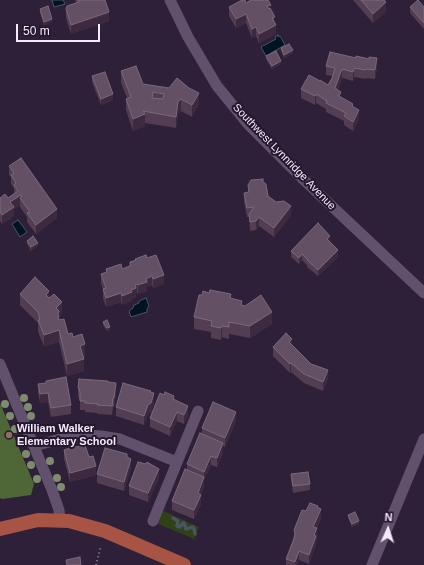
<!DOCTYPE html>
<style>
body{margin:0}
#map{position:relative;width:424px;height:565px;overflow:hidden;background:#2e2039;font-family:Arial,sans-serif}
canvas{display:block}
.north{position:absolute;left:368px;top:509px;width:40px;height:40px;-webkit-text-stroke:3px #24172e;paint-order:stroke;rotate:3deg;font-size:11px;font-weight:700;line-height:16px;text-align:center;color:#f4ebfc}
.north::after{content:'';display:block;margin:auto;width:14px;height:18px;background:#f4ebfc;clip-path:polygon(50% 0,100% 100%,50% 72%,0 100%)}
.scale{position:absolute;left:16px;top:24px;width:84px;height:18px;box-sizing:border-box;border:2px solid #f4ebfc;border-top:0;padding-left:5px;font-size:12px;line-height:14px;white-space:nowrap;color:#f4ebfc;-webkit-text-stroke:3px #24172e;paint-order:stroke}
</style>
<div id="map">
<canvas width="424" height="565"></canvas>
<div class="north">N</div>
<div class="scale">50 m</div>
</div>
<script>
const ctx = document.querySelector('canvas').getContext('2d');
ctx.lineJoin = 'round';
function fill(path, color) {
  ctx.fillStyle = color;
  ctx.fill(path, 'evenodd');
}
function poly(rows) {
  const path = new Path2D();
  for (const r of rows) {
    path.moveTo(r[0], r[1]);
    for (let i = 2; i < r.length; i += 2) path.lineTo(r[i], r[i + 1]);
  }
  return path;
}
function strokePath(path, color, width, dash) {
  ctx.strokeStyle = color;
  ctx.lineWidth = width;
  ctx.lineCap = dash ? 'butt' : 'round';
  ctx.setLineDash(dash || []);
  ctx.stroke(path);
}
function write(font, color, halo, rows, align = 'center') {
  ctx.font = font + ' Arial,sans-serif';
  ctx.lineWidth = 4;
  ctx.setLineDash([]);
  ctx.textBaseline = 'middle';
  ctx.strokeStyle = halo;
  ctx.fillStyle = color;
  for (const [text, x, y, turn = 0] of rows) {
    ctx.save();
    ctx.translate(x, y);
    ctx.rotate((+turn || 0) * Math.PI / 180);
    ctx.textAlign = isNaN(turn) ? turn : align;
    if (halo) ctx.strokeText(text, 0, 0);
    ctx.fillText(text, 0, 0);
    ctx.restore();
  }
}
fill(poly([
 [161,510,199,527,194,539,156,523]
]), '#2e4215');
fill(poly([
 [0,403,34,484,31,495,2,499,0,498]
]), '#4f6637');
const water = poly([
 [52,0,63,0,65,4,54,7,52,0],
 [278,35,278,37,280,36,285,45,266,56,261,47,276,39,275,37,278,35],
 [18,220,27,232,20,237,12,224,18,220],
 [146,298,149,306,147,309,147,312,131,317,129,311,133,308,134,305,139,303,139,301,146,298]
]);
fill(water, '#001322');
strokePath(water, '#495463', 1);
strokePath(poly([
 [173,518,178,521,177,526,180,527,183,523,184,523,186,529,193,527,194,529,195,534]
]), '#495463', 3.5);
strokePath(poly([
 [96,565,101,546]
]), '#92879c', 2, [1, 3]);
strokePath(poly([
 [170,0,188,37,217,86,248,124,304,180,424,293],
 [0,364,52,490,59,510,60,520],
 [34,446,68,437,84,435,101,436,120,439,177,462],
 [153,521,198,411],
 [372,565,424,439]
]), '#61516d', 11);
strokePath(poly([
 [0,529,38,520,69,521,105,531,184,565]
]), '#a75444', 14);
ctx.fillStyle = '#7e8c6e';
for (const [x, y] of [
 [24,398],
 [5,404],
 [28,407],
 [10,416],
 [31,416],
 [36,426],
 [15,429],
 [21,442],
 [26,454],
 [50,461],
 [31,465],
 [57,478],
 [37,479],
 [61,487]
]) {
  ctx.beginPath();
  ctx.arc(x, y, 4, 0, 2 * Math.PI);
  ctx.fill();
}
fill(poly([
 [75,0,105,0,109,21,71,34,66,18,66,9,76,3],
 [250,0,263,0,271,10,275,22,276,34,259,43,256,36,252,38,246,23,236,28,229,16,229,7,246,3],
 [353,0,384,0,386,11,373,23],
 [410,7,424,7,424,29,410,13],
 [40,9,52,22,44,25,40,13],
 [281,48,293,53,284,58,281,51],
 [266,56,281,64,272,69,266,59],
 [326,66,377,67,375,79,367,78,366,79,354,77,353,81,342,78,338,90,341,98,353,106,359,119,353,131,344,125,344,121,326,112,326,109,316,103,315,105,301,98,301,89,320,81,328,85,333,76,326,75],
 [121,71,143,84,199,104,192,117,181,111,178,114,176,128,145,123,145,126,133,131,126,110,126,99,127,98,121,83],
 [92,76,113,100,101,105,92,82],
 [9,166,57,218,36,234,27,222,27,217,20,207,20,205,14,209,14,216,2,224,0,221,0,198,8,198,14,194,14,188,11,184,11,177,9,175],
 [263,182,268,196,291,215,274,237,259,226,256,230,250,231,249,217,247,217,244,202,244,193,248,193,248,185],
 [27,241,38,246,31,251,27,244],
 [330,242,338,257,318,276,307,267,307,265,302,260,299,264,291,257,291,251],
 [135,259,164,284,153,288,152,285,147,287,147,291,138,294,137,293,136,293,136,297,132,299,132,301,122,305,121,302,106,307,103,298,103,289,101,283,101,274,106,273,106,269,122,269,130,266,130,262,135,260],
 [20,294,49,298,62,313,59,317,59,320,68,334,73,337,85,356,83,357,84,371,67,376,59,342,44,346,38,332,38,323,20,305],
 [231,298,242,305,272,324,250,338,229,334,229,339,222,337,221,340,211,338,211,332,194,329,194,317],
 [103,322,110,330,107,331,103,325],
 [292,345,311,364,328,379,323,391,304,383,291,372,290,373,273,356,273,347],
 [108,382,116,392,114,407,113,407,112,415,97,414,97,413,85,412,85,410,80,410,80,400,79,400,79,397,78,397,78,388],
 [38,384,71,405,71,414,51,417,48,402,40,403,38,393],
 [151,392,154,402,151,412,148,414,144,425,116,416,116,407],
 [174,399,188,415,184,424,177,421,170,436,150,427,150,418],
 [236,421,225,447,223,446,223,452,217,467,211,465,204,480,204,486,201,494,201,504,194,519,172,510,172,501,187,470,187,464,202,433,202,428],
 [76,447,89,457,96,475,70,482,64,459,64,450],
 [127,457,131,468,124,491,97,483,97,474],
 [291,474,310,484,310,490,293,493,291,480],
 [159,478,148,502,129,495,129,486],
 [318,508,321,518,317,528,316,545,309,564,299,560,297,565,286,565,286,559,294,536,294,530,306,511],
 [348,515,359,524,352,527,348,518]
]), '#533d52');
fill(poly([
 [386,2,386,11,373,23,373,14],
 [271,5,271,14,267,6],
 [109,12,109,21,71,34,71,25],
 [246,14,246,23,236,28,236,19],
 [52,19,52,22,44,25,44,22],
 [276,25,276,34,259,43,259,34],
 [256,27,256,36,252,38,252,29],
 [293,50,293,53,284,58,284,55],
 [377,58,377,67,375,79,375,70],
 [281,61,281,64,272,69,272,66],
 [354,68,354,77,353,81,353,72],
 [342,69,342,78,335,97,335,88],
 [199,93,199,104,192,117,192,105],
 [113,94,113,100,101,105,101,99],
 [316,94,316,103,315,105,315,96],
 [181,99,181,111,178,114,176,128,176,117,178,102],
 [359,110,359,119,353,131,353,122],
 [145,114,145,126,133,131,133,119],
 [21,195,21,200,20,198,20,205,14,209,14,216,2,224,2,215,10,202],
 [291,206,291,215,274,237,274,228],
 [57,209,57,218,36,234,36,225],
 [259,217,259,226,256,230,256,221],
 [330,236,330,242,327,239],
 [38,243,38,246,31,251,31,247],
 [338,250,338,257,318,276,318,270],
 [302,254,302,260,299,264,299,258],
 [164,275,164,284,153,288,153,279],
 [152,276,152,285,147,287,147,291,138,294,138,285,146,279],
 [137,284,137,293,136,293,136,297,132,299,132,301,122,305,122,296,131,290,135,285],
 [49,291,49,302,46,295],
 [121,293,121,302,106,307,106,298],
 [62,302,62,313,59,317,56,308],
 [272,312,272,324,250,338,250,326],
 [222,326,222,337,221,340,221,328],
 [110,327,110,330,107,331,107,328],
 [59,330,59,342,44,346,44,335],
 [292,339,292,348,289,342],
 [85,344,85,356,80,357,80,346],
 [84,359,84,371,67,376,67,364],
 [291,363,291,372,290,373,290,364],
 [328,370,328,379,323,391,323,382],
 [116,383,116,392,114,407,114,398],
 [48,393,48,402,40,403,40,394],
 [154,393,154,402,151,412,148,414,144,425,144,416,148,405],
 [188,406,188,415,184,424,184,415],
 [177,412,177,421,170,436,170,427],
 [236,412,236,421,225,447,225,438],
 [223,443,223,452,217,467,217,458],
 [211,456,211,465,204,480,204,472],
 [131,459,131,468,124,491,124,482],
 [96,466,96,475,70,482,70,473],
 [159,469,159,478,148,502,148,493],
 [204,477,204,486,198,502,198,493],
 [201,495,201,504,194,519,194,510],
 [321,509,321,518,313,536,313,527],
 [359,521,359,524,352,527,352,524],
 [317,528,316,545,309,564,309,555,314,535],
 [299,551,299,560,297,565,295,565,295,562]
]), '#3d2a40');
const building = poly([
 [78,0,105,0,109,12,71,25,66,9,67,6,79,2,78,0],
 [242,0,245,0,246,3,251,0,263,0,264,1,268,0,271,5,267,6,269,9,270,8,275,17,272,18,276,25,259,34,256,27,252,29,246,14,236,19,229,7,242,0],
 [361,0,384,0,386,2,373,14,361,0],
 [418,0,424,7,424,23,410,7,418,0],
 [48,6,52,19,44,22,40,9,48,6],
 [289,44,293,50,284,55,281,48,289,44],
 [276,51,281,61,272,66,266,56,276,51],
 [330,52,356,58,356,56,369,59,369,57,377,58,375,70,367,69,366,70,354,68,353,72,342,69,335,88,341,92,339,96,353,104,352,106,359,110,353,122,344,116,346,113,326,103,327,101,316,94,315,96,301,89,309,75,320,81,320,80,328,85,332,78,335,68,326,66,330,52],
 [136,66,143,84,169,88,177,78,189,88,199,93,192,105,181,99,178,102,176,117,143,111,145,114,133,119,126,99,131,97,121,71,136,66],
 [153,92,164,94,163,99,152,98,153,92],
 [105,72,113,94,101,99,92,76,105,72],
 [21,158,57,209,36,225,27,213,30,212,20,198,22,196,21,195,10,202,14,207,2,215,0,212,0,198,5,194,8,198,18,191,14,185,16,183,11,175,14,173,9,166,21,158],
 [263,179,263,182,266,184,268,196,276,202,284,201,291,206,274,228,259,217,256,221,250,222,249,214,254,207,247,208,244,193,249,192,248,185,251,180,263,179],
 [318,223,330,236,327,239,338,250,318,270,307,260,308,260,302,254,299,258,291,251,318,223],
 [33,236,38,243,31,247,27,241,33,236],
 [146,255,147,258,156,255,164,275,153,279,152,276,146,279,147,282,138,285,137,284,135,285,136,288,131,290,132,292,122,296,121,293,106,298,103,289,106,288,101,274,107,272,106,269,121,264,122,269,130,266,130,262,136,260,135,259,146,255],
 [35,277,49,291,46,295,49,298,54,294,62,302,56,308,59,311,58,314,59,320,64,319,68,334,72,333,73,337,82,334,85,344,80,346,84,359,67,364,59,330,44,335,38,320,40,320,38,312,20,294,35,277],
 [210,290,231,294,230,298,242,301,241,305,245,306,261,295,272,312,250,326,229,322,229,327,222,326,221,328,211,326,212,321,194,317,199,295,202,295,203,291,209,293,210,290],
 [107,320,110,327,107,328,103,322,107,320],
 [286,333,292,339,289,342,311,364,328,370,323,382,304,374,291,363,290,364,273,347,286,333],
 [66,377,71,405,51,408,48,393,40,394,38,384,46,383,46,381,66,377],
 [79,379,108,381,108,382,116,383,114,398,113,398,112,406,97,405,98,404,85,403,85,401,80,401,80,391,79,391,79,388,78,388,79,379],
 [123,383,151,391,150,392,154,393,151,403,148,405,144,416,116,407,123,383],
 [165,392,174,396,173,399,188,406,184,415,177,412,170,427,150,418,160,393,164,395,165,392],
 [213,402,236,412,225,438,202,428,213,402],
 [200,433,223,443,217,458,211,456,204,472,187,464,200,433],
 [85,445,89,457,93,456,96,466,70,473,64,450,75,446,76,447,85,445],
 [105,448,127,454,127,457,131,459,124,482,97,474,105,448],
 [138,462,146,464,147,462,159,469,148,493,129,486,138,462],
 [185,469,204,477,198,493,201,495,194,510,172,501,185,469],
 [308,472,310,484,293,486,291,474,308,472],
 [310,503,318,506,317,507,321,509,313,527,317,528,314,535,316,536,309,555,299,551,295,562,286,559,294,539,295,533,294,530,302,510,306,511,310,503],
 [355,512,359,521,352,524,348,515,355,512],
 [80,557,81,565,67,565,66,560,80,557]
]);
fill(building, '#645064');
strokePath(building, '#7b687c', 1);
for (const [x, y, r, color] of [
 [9,435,4,"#8d6e63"]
]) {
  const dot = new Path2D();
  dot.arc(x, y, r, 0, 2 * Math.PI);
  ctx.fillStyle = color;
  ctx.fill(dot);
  strokePath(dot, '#24172e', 1.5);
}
write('11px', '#f4ebfc', '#24172e', [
 ["Southwest Lynnridge Avenue",284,157,46]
]);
write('bold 11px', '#f4ebfc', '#24172e', [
 ["William Walker",17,429],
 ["Elementary School",17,442]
], 'left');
</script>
